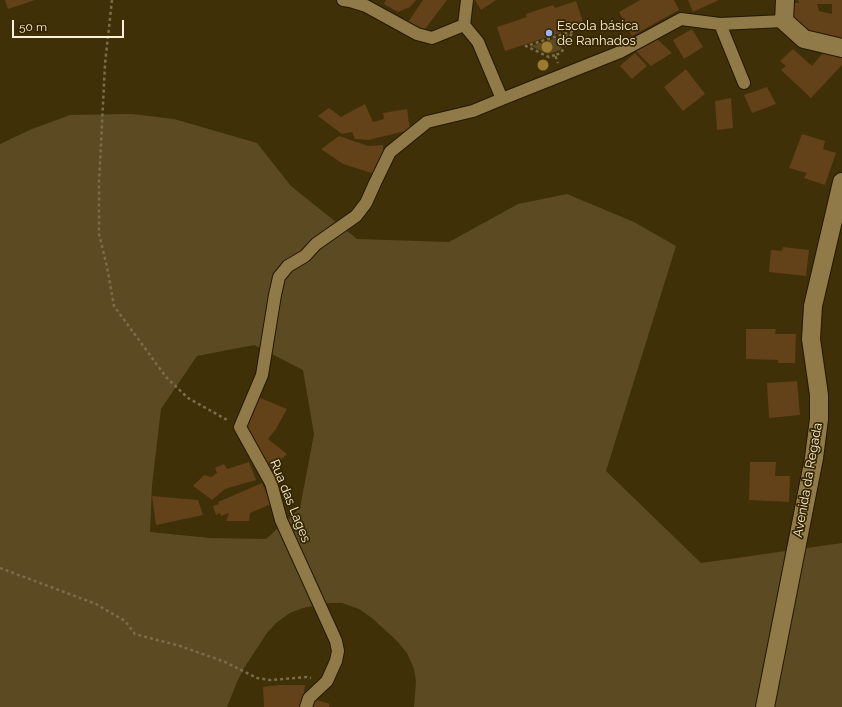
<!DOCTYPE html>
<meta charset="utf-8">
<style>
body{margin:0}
#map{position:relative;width:842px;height:707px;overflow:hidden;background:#3f3008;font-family:Raleway,sans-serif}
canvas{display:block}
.scale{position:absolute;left:12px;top:20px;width:112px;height:18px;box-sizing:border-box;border:2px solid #fdf1d7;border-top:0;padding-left:5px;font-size:12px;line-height:14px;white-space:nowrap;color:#fdf1d7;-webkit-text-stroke:3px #352600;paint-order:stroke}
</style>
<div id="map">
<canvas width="842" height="707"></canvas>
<div class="scale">50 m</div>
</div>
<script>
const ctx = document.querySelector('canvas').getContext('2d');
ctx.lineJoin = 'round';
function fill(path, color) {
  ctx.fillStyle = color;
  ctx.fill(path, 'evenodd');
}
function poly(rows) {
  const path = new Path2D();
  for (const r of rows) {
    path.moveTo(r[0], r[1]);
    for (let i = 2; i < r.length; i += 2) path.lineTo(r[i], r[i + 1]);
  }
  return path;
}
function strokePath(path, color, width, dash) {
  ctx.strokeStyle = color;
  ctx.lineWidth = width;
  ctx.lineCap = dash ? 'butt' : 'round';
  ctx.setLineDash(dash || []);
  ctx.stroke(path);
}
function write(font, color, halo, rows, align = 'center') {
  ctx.font = font + ' Raleway,sans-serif';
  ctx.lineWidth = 3.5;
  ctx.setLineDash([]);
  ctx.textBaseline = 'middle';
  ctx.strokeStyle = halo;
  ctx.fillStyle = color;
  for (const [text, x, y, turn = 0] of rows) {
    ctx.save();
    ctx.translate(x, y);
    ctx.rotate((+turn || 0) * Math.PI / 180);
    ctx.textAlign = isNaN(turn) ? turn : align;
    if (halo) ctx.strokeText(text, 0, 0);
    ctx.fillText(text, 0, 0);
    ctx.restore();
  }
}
fill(poly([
 [569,34,560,50,548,54,531,46],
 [132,114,174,119,257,143,291,186,357,239,449,242,518,204,567,194,634,222,676,246,606,471,701,563,842,543,842,707,414,707,416,682,414,669,407,653,397,641,372,618,359,609,342,603,328,603,303,608,290,613,276,623,267,633,244,668,237,682,227,707,0,707,0,144,32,129,70,115],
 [254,345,303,370,314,434,300,508,266,539,210,538,150,532,152,485,161,409,197,356]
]), '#5b4a22');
fill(poly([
 [5,0,35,0,8,9],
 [386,0,416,0,410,7,398,12,384,4],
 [423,0,447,0,425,29,406,25],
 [475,0,496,0,481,10],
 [640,0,674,0,679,10,632,36,619,12],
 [688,0,719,0,693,12],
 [798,0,842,0,842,40,805,33,794,24,792,3,799,3],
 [817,4,832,4,832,14,819,11],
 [576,1,584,25,505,51,497,27,527,17,526,14,553,5,555,8],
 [692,29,703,47,684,59,673,40],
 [656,38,672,53,651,66,636,51],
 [793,49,812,66,826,49,842,55,842,65,811,98,781,70,786,66,780,61],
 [635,53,647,66,632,79,620,66],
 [686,69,705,94,683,111,664,87],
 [767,87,776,104,752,113,744,95],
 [731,98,733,128,717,130,715,101],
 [365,104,373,122,384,119,383,113,407,109,410,130,368,140,355,139,352,132,342,134,318,116,329,108,341,117],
 [802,134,825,141,823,149,836,153,825,185,804,178,807,173,789,168],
 [339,136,368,146,383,145,383,158,375,174,343,164,321,149],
 [783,247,809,250,806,276,769,272,771,250,782,251],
 [746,329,776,329,775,334,796,334,795,363,778,363,778,360,746,359],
 [797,381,800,415,769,418,767,383],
 [258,397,287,409,276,429,268,439,287,454,270,470,243,426],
 [249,462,256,480,225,489,212,500,193,486,204,475,211,477,217,473,215,468,224,464,227,469],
 [750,462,776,462,775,476,790,476,789,502,749,500],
 [262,483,271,504,250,513,249,521,226,521,229,513,221,516,220,513,216,515,213,506,219,504,218,502],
 [152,496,198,500,203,515,156,525],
 [279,685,305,685,302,707,264,707,263,687],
 [314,699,330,704,329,707,312,707]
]), '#634119');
const street = poly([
 [343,0,350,1,366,6,417,34,432,38,464,25],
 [467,0,464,25,478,42,502,99,620,52,681,19,720,24,784,21],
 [720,24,744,83],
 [306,707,309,698,327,681,336,661,338,651,336,641,281,520,271,483,240,427,262,375,275,295,279,277,288,266,305,256,316,244,356,216,366,203,375,183,390,152,427,122,473,111,502,99]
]);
const secondary = poly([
 [785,0,784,21,804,39,842,48],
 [765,707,814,458,819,419,819,395,811,339,813,306,842,182]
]);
strokePath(street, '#231800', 14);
strokePath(secondary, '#231800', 20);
strokePath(poly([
 [112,0,105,64,99,183,99,234,107,267,114,306,166,377,188,398,229,421],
 [555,55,549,57,526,46,573,31,561,53,555,55,558,63],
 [0,568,96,604,125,621,135,634,180,646,225,662,257,678,270,680,307,677,311,678]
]), '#7c6d4a', 2.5, [3, 3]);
strokePath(street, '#907a48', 12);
strokePath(secondary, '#907a48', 18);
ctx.fillStyle = '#9a7b2f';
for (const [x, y] of [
 [547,47],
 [543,65]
]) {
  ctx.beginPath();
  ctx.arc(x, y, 5.5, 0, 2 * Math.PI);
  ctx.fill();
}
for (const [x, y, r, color] of [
 [549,33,4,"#98b6fd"]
]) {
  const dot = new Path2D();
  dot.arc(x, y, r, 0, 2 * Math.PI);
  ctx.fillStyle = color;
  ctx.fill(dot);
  strokePath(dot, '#352600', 1.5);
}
write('13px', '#fdf1d7', '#352600', [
 ["Escola básica",557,26],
 ["de Ranhados",557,41]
], 'left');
write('13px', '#fdf1d7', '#352600', [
 ["Avenida da Regada",808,480,-80],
 ["Rua das Lages",290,501,68]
]);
</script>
